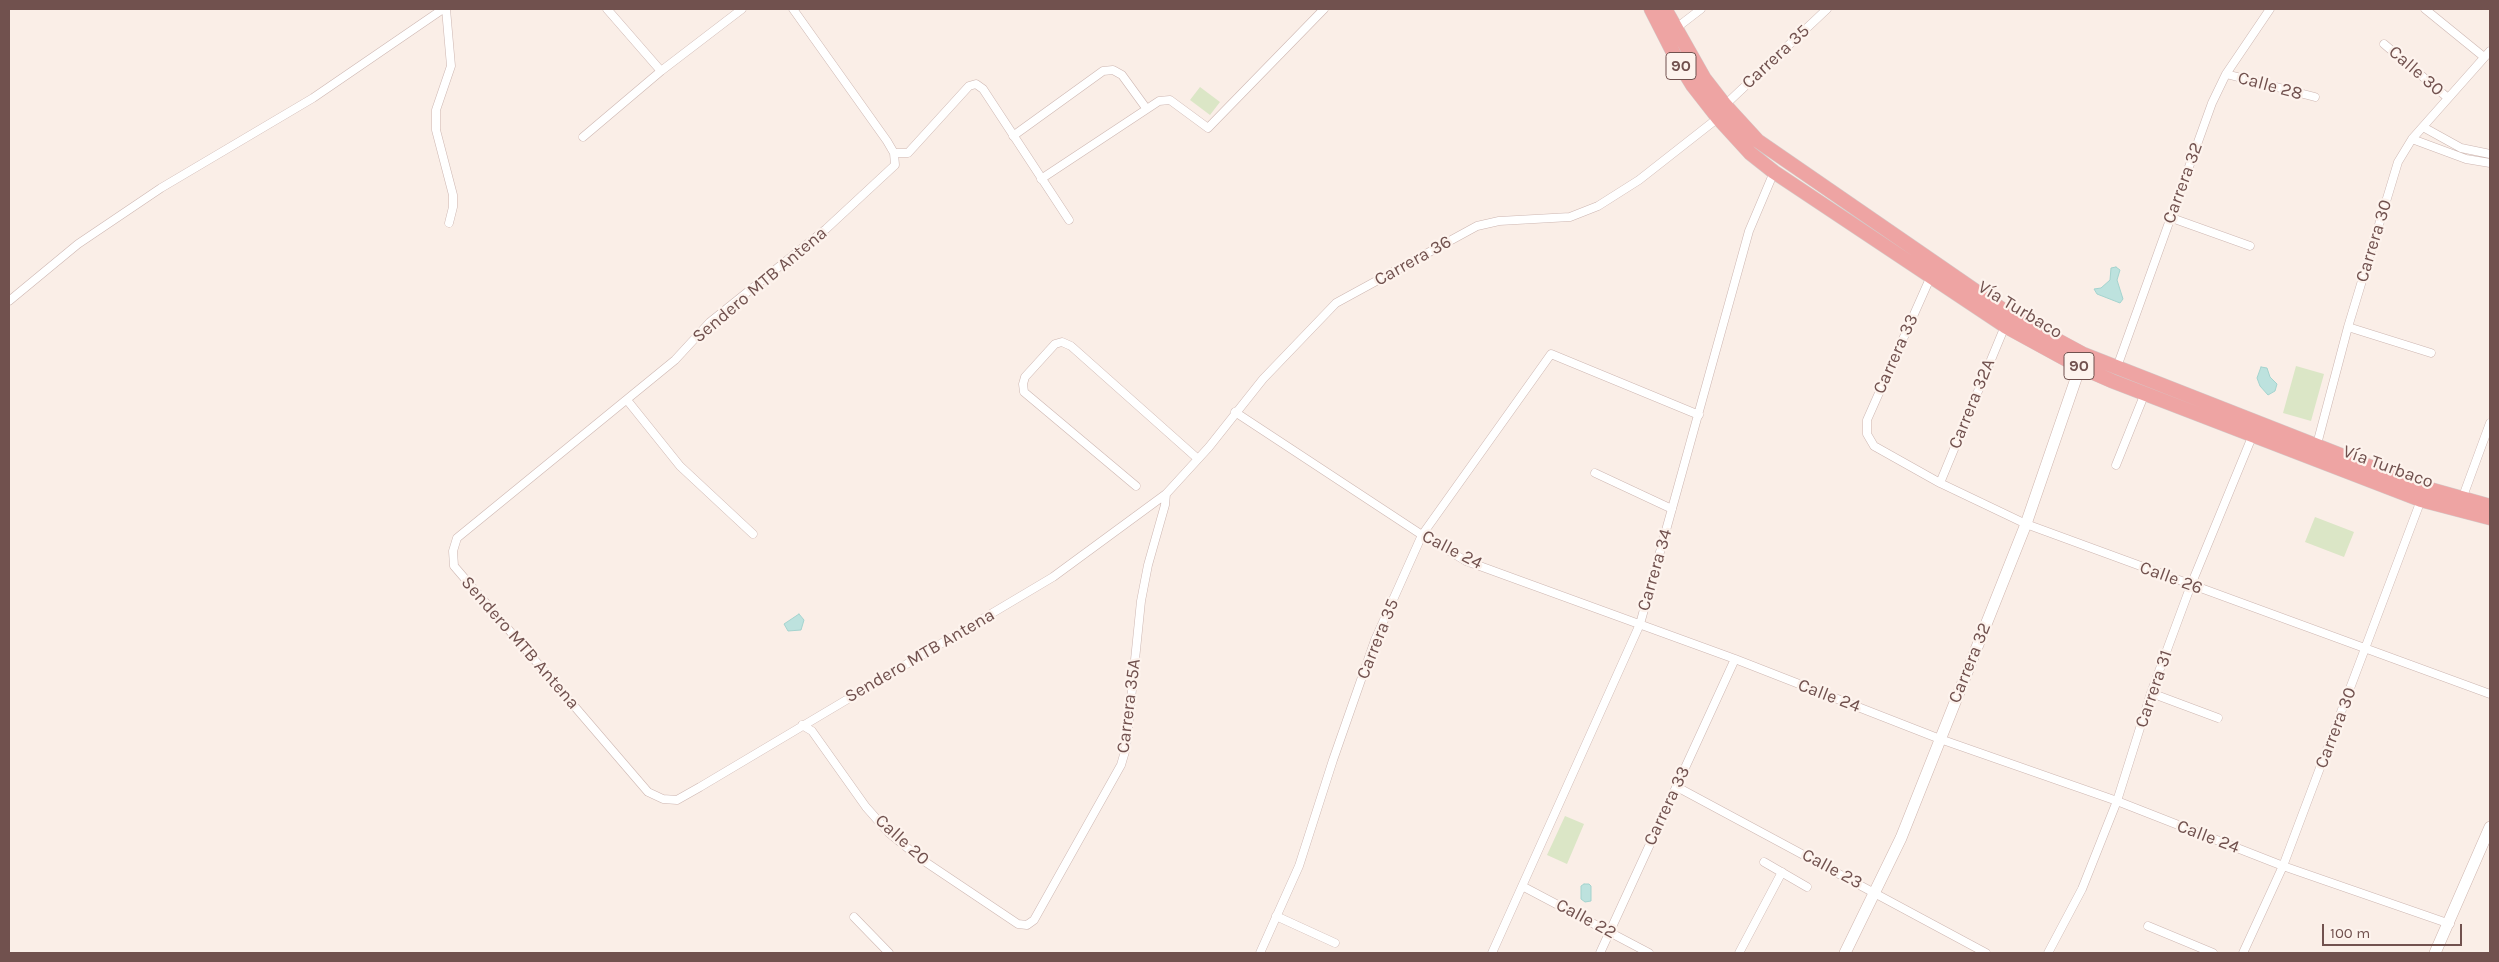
<!DOCTYPE html>
<meta charset="utf-8">
<style>
body{margin:0}
#map{position:relative;width:2499px;height:962px;overflow:hidden;background:#faeee7;font-family:Karla,sans-serif}
canvas{display:block}
.frame{position:absolute;inset:0;border:10px solid #71514e;pointer-events:none}
.scale{position:absolute;left:2322px;top:924px;width:140px;height:22px;box-sizing:border-box;border:2px solid #71514e;border-top:0;padding-left:6px;font-size:15px;line-height:18px;white-space:nowrap;color:#71514e;-webkit-text-stroke:4px #fdf3ed;paint-order:stroke}
</style>
<div id="map">
<canvas width="2499" height="962"></canvas>
<div class="frame"></div>
<div class="scale">100 m</div>
</div>
<script>
const ctx = document.querySelector('canvas').getContext('2d');
ctx.lineJoin = 'round';
function fill(path, color) {
  ctx.fillStyle = color;
  ctx.fill(path, 'evenodd');
}
function poly(rows) {
  const path = new Path2D();
  for (const r of rows) {
    path.moveTo(r[0], r[1]);
    for (let i = 2; i < r.length; i += 2) path.lineTo(r[i], r[i + 1]);
  }
  return path;
}
function strokePath(path, color, width, dash) {
  ctx.strokeStyle = color;
  ctx.lineWidth = width;
  ctx.lineCap = dash ? 'butt' : 'round';
  ctx.setLineDash(dash || []);
  ctx.stroke(path);
}
function write(font, color, halo, rows, align = 'center') {
  ctx.font = font + ' Karla,sans-serif';
  ctx.lineWidth = 4.5;
  ctx.setLineDash([]);
  ctx.textBaseline = 'middle';
  ctx.strokeStyle = halo;
  ctx.fillStyle = color;
  for (const [text, x, y, turn = 0] of rows) {
    ctx.save();
    ctx.translate(x, y);
    ctx.rotate((+turn || 0) * Math.PI / 180);
    ctx.textAlign = isNaN(turn) ? turn : align;
    if (halo) ctx.strokeText(text, 0, 0);
    ctx.fillText(text, 0, 0);
    ctx.restore();
  }
}
fill(poly([
 [1200,87,1220,102,1210,115,1190,100],
 [2296,366,2324,374,2311,421,2283,413],
 [2315,517,2354,532,2344,557,2305,542],
 [1565,816,1584,824,1567,864,1547,855]
]), '#dbe6c6');
const water = poly([
 [2116,267,2120,270,2117,280,2123,299,2120,303,2097,294,2094,289,2101,288,2110,280,2111,268,2116,267],
 [2261,367,2267,368,2270,377,2277,384,2275,391,2268,395,2260,386,2257,378,2261,367],
 [799,614,804,620,801,630,788,631,784,624,799,614],
 [1584,884,1589,884,1591,886,1591,901,1585,902,1581,899,1581,886,1584,884]
]);
fill(water, '#bde2de');
strokePath(water, '#a4d3ce', 1);
const street = poly([
 [446,9,451,66,436,110,436,130,453,195,453,207,449,223],
 [607,9,661,71],
 [793,9,887,141,894,153,895,165,826,229,710,322,675,360,457,538,453,551,454,566,648,792,663,799,677,800,700,787,1053,577,1166,494,1209,447,1263,379,1336,303,1477,226,1499,221,1570,217,1598,206,1639,180,1718,118],
 [2425,9,2484,57],
 [1675,29,1701,9],
 [2384,44,2448,98],
 [2226,74,2315,97],
 [1725,105,1827,9],
 [2423,127,2461,148,2490,154],
 [1013,136,1103,71,1113,70,1122,75,1146,108],
 [583,137,661,71,742,9],
 [2412,139,2466,159,2490,163],
 [894,153,908,153,969,86,976,84,983,89,1069,220],
 [1041,179,1159,101,1170,100,1208,128,1324,9],
 [2169,217,2250,246],
 [1931,276,1867,420,1867,434,1874,446,1940,483,2026,524,2490,694],
 [9,301,78,244,161,188,313,98,443,9],
 [2348,327,2431,353],
 [2117,367,2212,103,2226,74,2270,9],
 [627,400,680,466,753,534],
 [1235,412,1422,535,1466,561,1735,659,1940,739,2117,801,2283,866,2450,924],
 [2316,448,2348,327,2398,162,2412,139,2490,51],
 [2116,465,2145,393],
 [1595,473,1672,509],
 [1940,483,2005,326],
 [1136,486,1024,392,1023,384,1025,377,1055,344,1062,342,1071,346,1198,459],
 [2462,499,2490,423],
 [2151,693,2218,718],
 [802,725,812,731,866,807,889,833,921,859,1018,924,1027,925,1034,920,1121,765,1126,748,1141,601,1148,565,1165,505,1166,494],
 [1677,787,1986,953],
 [1764,862,1807,887],
 [1522,886,1649,953],
 [1276,916,1335,943],
 [854,917,889,953],
 [2148,926,2213,953],
 [1260,953,1299,866,1333,760,1375,640,1422,535,1551,354,1699,415],
 [1492,953,1640,624,1749,231,1774,172],
 [1600,953,1735,659],
 [1739,953,1782,872],
 [2048,953,2082,889,2117,801,2151,693,2191,585,2254,432],
 [2243,953,2283,866,2421,500]
]);
const secondary = poly([
 [1845,953,1901,838,2026,524,2080,367],
 [2435,953,2490,827]
]);
const highway = poly([
 [1651,9,1677,60,1693,86,1718,118,1750,153,1774,172,2005,326,2080,367,2112,381,2421,500,2490,518],
 [1665,9,1704,78,1725,105,1758,141,2009,314,2083,354,2422,487,2490,506]
]);
strokePath(street, '#cdb6b1', 9);
strokePath(secondary, '#cfb5ae', 12);
strokePath(highway, '#d4cbca', 15);
strokePath(street, '#fff', 8);
strokePath(secondary, '#fff', 11);
strokePath(highway, '#eea4a3', 14);
for (const [x, y, w] of [
 [1681,66,30],
 [2079,366,30]
]) {
  const box = new Path2D();
  box.roundRect(x - w / 2, y - 13.5, w, 27, 4);
  ctx.fillStyle = '#fdf3ed';
  ctx.fill(box);
  strokePath(box, '#71514e', 1);
}
write('bold 16px', '#71514e', null, [
 ["90",1681,66],
 ["90",2079,366]
]);
write('18px', '#71514e', '#fdf3ed', [
 ["Carrera 35",1776,57,-43],
 ["Calle 30",2416,71,41],
 ["Calle 28",2270,86,15],
 ["Carrera 32",2183,183,-70],
 ["Carrera 30",2374,241,-73],
 ["Carrera 36",1413,261,-29],
 ["Sendero MTB Antena",760,285,-40],
 ["Vía Turbaco",2020,310,31],
 ["Carrera 33",1896,354,-66],
 ["Carrera 32A",1972,404,-68],
 ["Vía Turbaco",2388,467,20],
 ["Calle 24",1452,550,27],
 ["Carrera 34",1655,570,-74],
 ["Calle 26",2171,578,20],
 ["Carrera 35",1378,639,-68],
 ["Sendero MTB Antena",520,643,49],
 ["Sendero MTB Antena",920,656,-30],
 ["Carrera 32",1970,663,-68],
 ["Carrera 31",2154,689,-71],
 ["Calle 24",1829,696,21],
 ["Carrera 35A",1129,706,-83],
 ["Carrera 30",2336,728,-69],
 ["Carrera 33",1667,806,-65],
 ["Calle 24",2208,837,21],
 ["Calle 20",902,840,42],
 ["Calle 23",1832,869,28],
 ["Calle 22",1586,919,28]
]);
</script>
